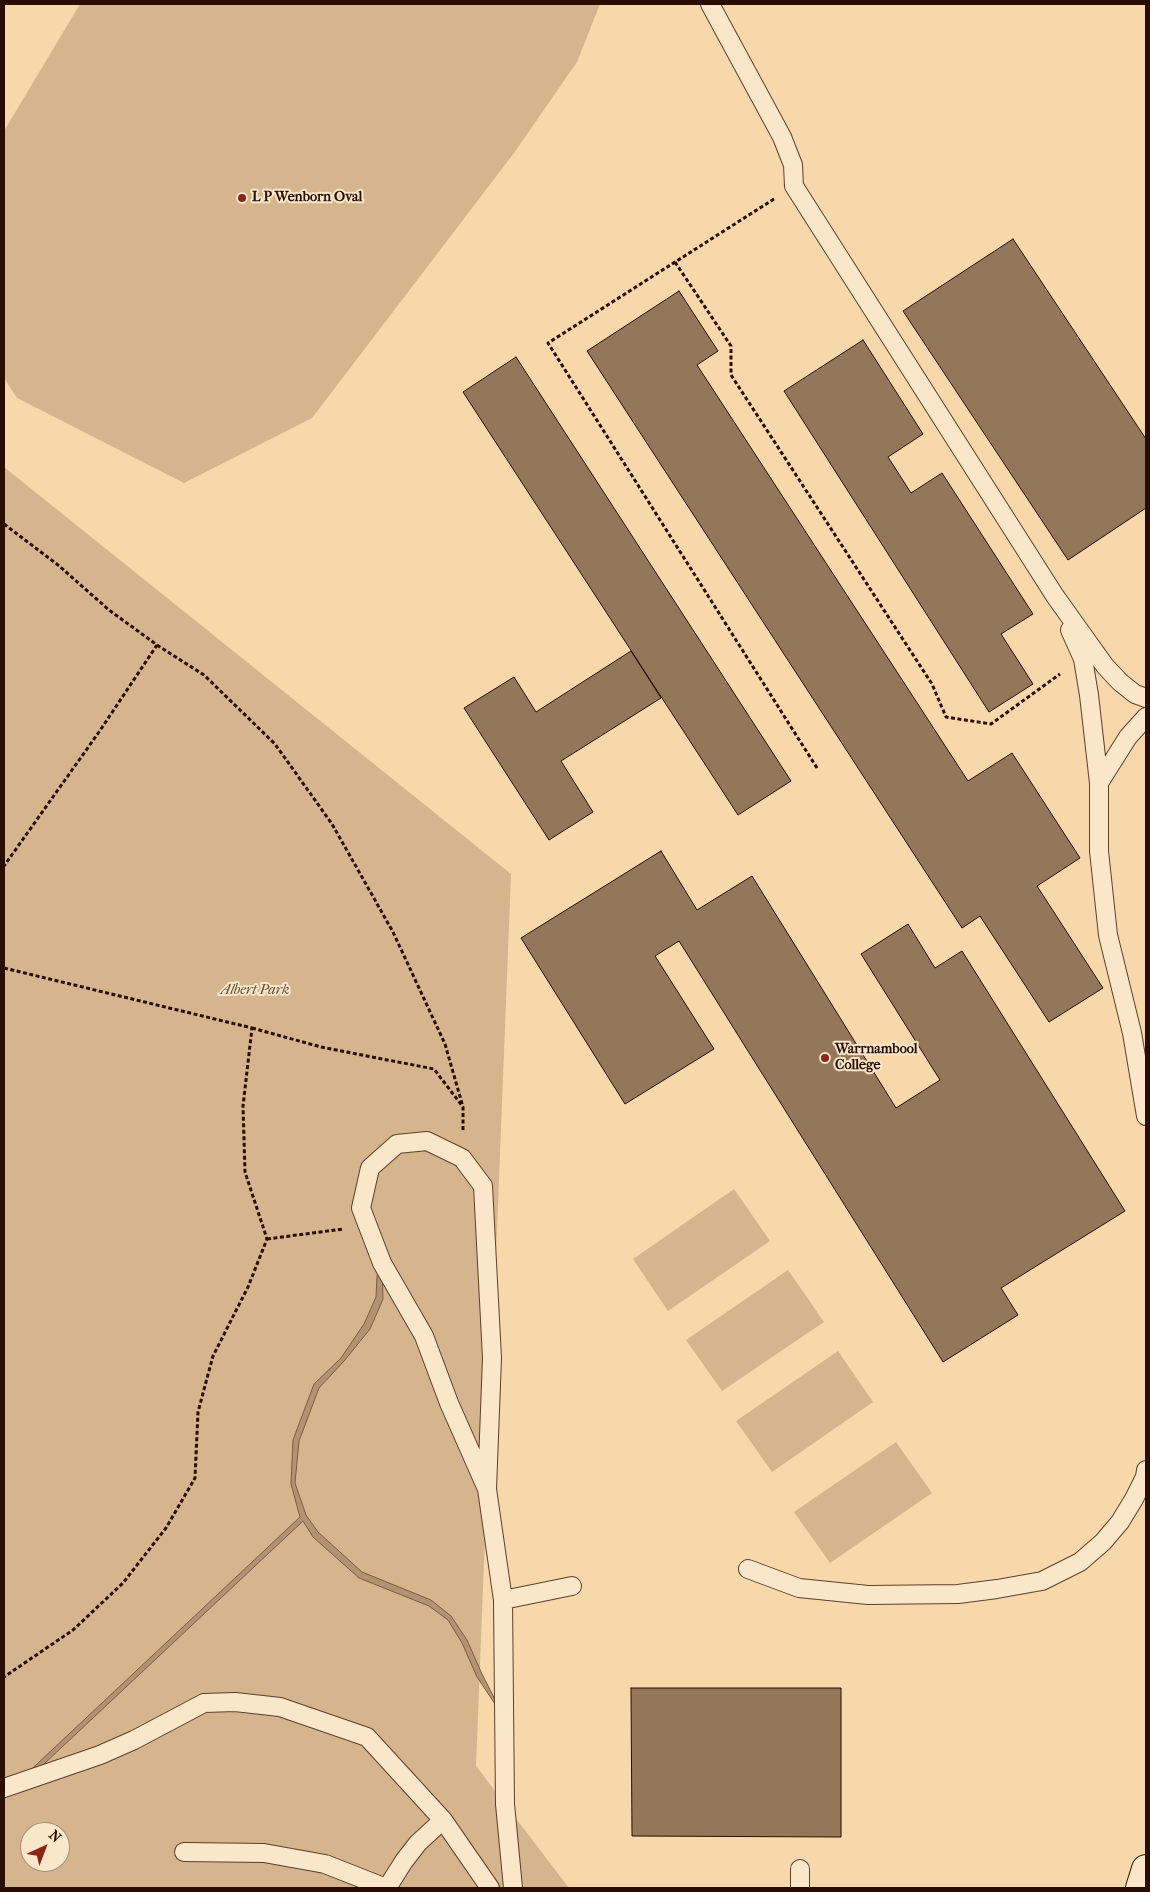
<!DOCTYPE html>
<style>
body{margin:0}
#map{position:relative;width:1150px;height:1892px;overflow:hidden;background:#f7d8aa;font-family:"IM FELL French Canon",serif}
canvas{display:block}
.frame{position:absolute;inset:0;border:5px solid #290d02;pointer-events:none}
.north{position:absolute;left:20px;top:1822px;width:50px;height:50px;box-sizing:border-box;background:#fae6c8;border:1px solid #a68f79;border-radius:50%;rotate:43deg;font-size:14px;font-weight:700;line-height:20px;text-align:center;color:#290d02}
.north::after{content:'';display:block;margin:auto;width:18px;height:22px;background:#8f2418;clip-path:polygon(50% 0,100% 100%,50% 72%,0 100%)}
</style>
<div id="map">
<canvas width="1150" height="1892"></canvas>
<div class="frame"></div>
<div class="north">N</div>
</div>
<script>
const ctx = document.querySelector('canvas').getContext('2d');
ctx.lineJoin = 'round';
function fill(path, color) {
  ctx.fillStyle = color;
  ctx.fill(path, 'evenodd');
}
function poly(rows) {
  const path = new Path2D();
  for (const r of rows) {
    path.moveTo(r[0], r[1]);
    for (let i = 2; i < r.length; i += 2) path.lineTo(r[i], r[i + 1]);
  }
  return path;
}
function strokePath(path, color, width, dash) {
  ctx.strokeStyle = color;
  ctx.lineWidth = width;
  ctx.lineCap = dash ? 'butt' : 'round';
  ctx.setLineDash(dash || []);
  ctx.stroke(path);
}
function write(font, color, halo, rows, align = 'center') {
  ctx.font = font + ' "IM FELL French Canon",serif';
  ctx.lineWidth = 4;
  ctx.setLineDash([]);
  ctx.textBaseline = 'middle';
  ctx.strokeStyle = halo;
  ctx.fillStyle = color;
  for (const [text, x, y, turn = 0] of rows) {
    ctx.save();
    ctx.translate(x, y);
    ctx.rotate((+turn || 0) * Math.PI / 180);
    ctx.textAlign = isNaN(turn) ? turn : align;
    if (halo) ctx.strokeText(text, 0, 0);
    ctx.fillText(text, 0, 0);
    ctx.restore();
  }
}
fill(poly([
 [80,4,600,4,577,62,514,153,312,418,184,483,17,398,4,378,4,131],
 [4,467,511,874,476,1766,569,1888,4,1888],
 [30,1832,60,1832,60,1862,30,1862],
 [734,1189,770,1241,668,1311,633,1259],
 [788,1270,824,1322,722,1391,686,1340],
 [838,1351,873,1402,772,1472,736,1421],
 [896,1442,932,1493,830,1563,794,1512]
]), '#d4b58d');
const water = poly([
 [382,1263,383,1299,370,1329,345,1360,319,1388,299,1441,295,1483,306,1515,318,1532,362,1572,431,1600,451,1616,467,1640,482,1674,505,1719,477,1677,462,1643,448,1620,429,1606,359,1578,313,1537,303,1521,29,1778,20,1780,300,1517,291,1484,293,1440,314,1384,341,1358,364,1324,376,1297,377,1276,382,1263]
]);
fill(water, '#b19371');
strokePath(water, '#7b5d45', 1);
const building = poly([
 [1013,239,1146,439,1146,508,1068,560,903,311,1013,239],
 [679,291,718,351,697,365,968,781,1012,753,1080,858,1037,886,1103,988,1049,1022,980,916,962,928,587,351,679,291],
 [863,340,923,434,888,457,911,493,942,473,1033,614,1001,634,1033,684,989,712,784,391,863,340],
 [516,357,791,781,738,815,463,392,516,357],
 [631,651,661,698,561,761,593,812,549,840,464,708,514,677,536,712,631,651],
 [661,851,697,910,752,876,896,1108,940,1080,861,954,908,924,935,968,962,951,1125,1211,1001,1288,1018,1315,943,1362,679,941,655,956,714,1049,625,1104,521,938,661,851],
 [631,1688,841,1688,841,1837,632,1836,631,1688]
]);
fill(building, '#947759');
strokePath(building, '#290d02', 1);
const lane = poly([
 [710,4,782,137,793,165,794,186,1055,596,1105,666,1120,682,1135,694,1146,698],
 [1070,630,1083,659,1089,695,1099,783,1099,851,1108,935,1132,1033,1146,1116],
 [1099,783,1128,737,1146,717],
 [487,1489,449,1403,424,1336,382,1263,361,1208,370,1168,397,1144,427,1141,462,1158,483,1186,492,1358,487,1489,503,1600,505,1804,513,1888],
 [748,1569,799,1588,868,1595,958,1594,997,1589,1042,1581,1080,1562,1103,1542,1120,1522,1134,1499,1145,1477,1146,1470],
 [503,1600,572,1586],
 [4,1788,100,1755,134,1740,204,1703,235,1702,280,1707,367,1737,443,1820,490,1888],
 [184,1852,264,1853,325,1864,386,1888],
 [387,1888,404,1861,418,1843,443,1820],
 [800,1888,800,1869]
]);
const secondary = poly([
 [1140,1888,1146,1869]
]);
strokePath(lane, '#5c402c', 20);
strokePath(secondary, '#290d02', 30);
strokePath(poly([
 [774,199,548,343,817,768],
 [675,262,731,346,731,375,932,684,946,717,991,724,1060,674],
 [4,524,58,565,109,610,157,645,99,732,4,866],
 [157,645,204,675,275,744,332,824,393,932,445,1044,463,1107],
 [4,968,252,1028,243,1106,245,1172,267,1239,248,1287,213,1356,198,1412,195,1478,166,1528,123,1583,73,1630,4,1677],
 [252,1028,321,1047,434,1069,463,1107,463,1132],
 [267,1239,343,1229]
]), '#290d02', 3, [4, 2.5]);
strokePath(lane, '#fae6c8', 18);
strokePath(secondary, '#fae6c8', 28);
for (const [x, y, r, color] of [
 [242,198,5,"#8f2418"],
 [825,1058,5,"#8f2418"]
]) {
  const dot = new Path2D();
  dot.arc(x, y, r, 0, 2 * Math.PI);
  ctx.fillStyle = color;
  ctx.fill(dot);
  strokePath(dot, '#fae6c8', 2);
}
write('bold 14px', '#290d02', '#fae6c8', [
 ["L P Wenborn Oval",252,198],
 ["Warrnambool",835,1050],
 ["College",835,1066]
], 'left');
write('italic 14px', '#654833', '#fae6c8', [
 ["Albert Park",255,991]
]);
</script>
